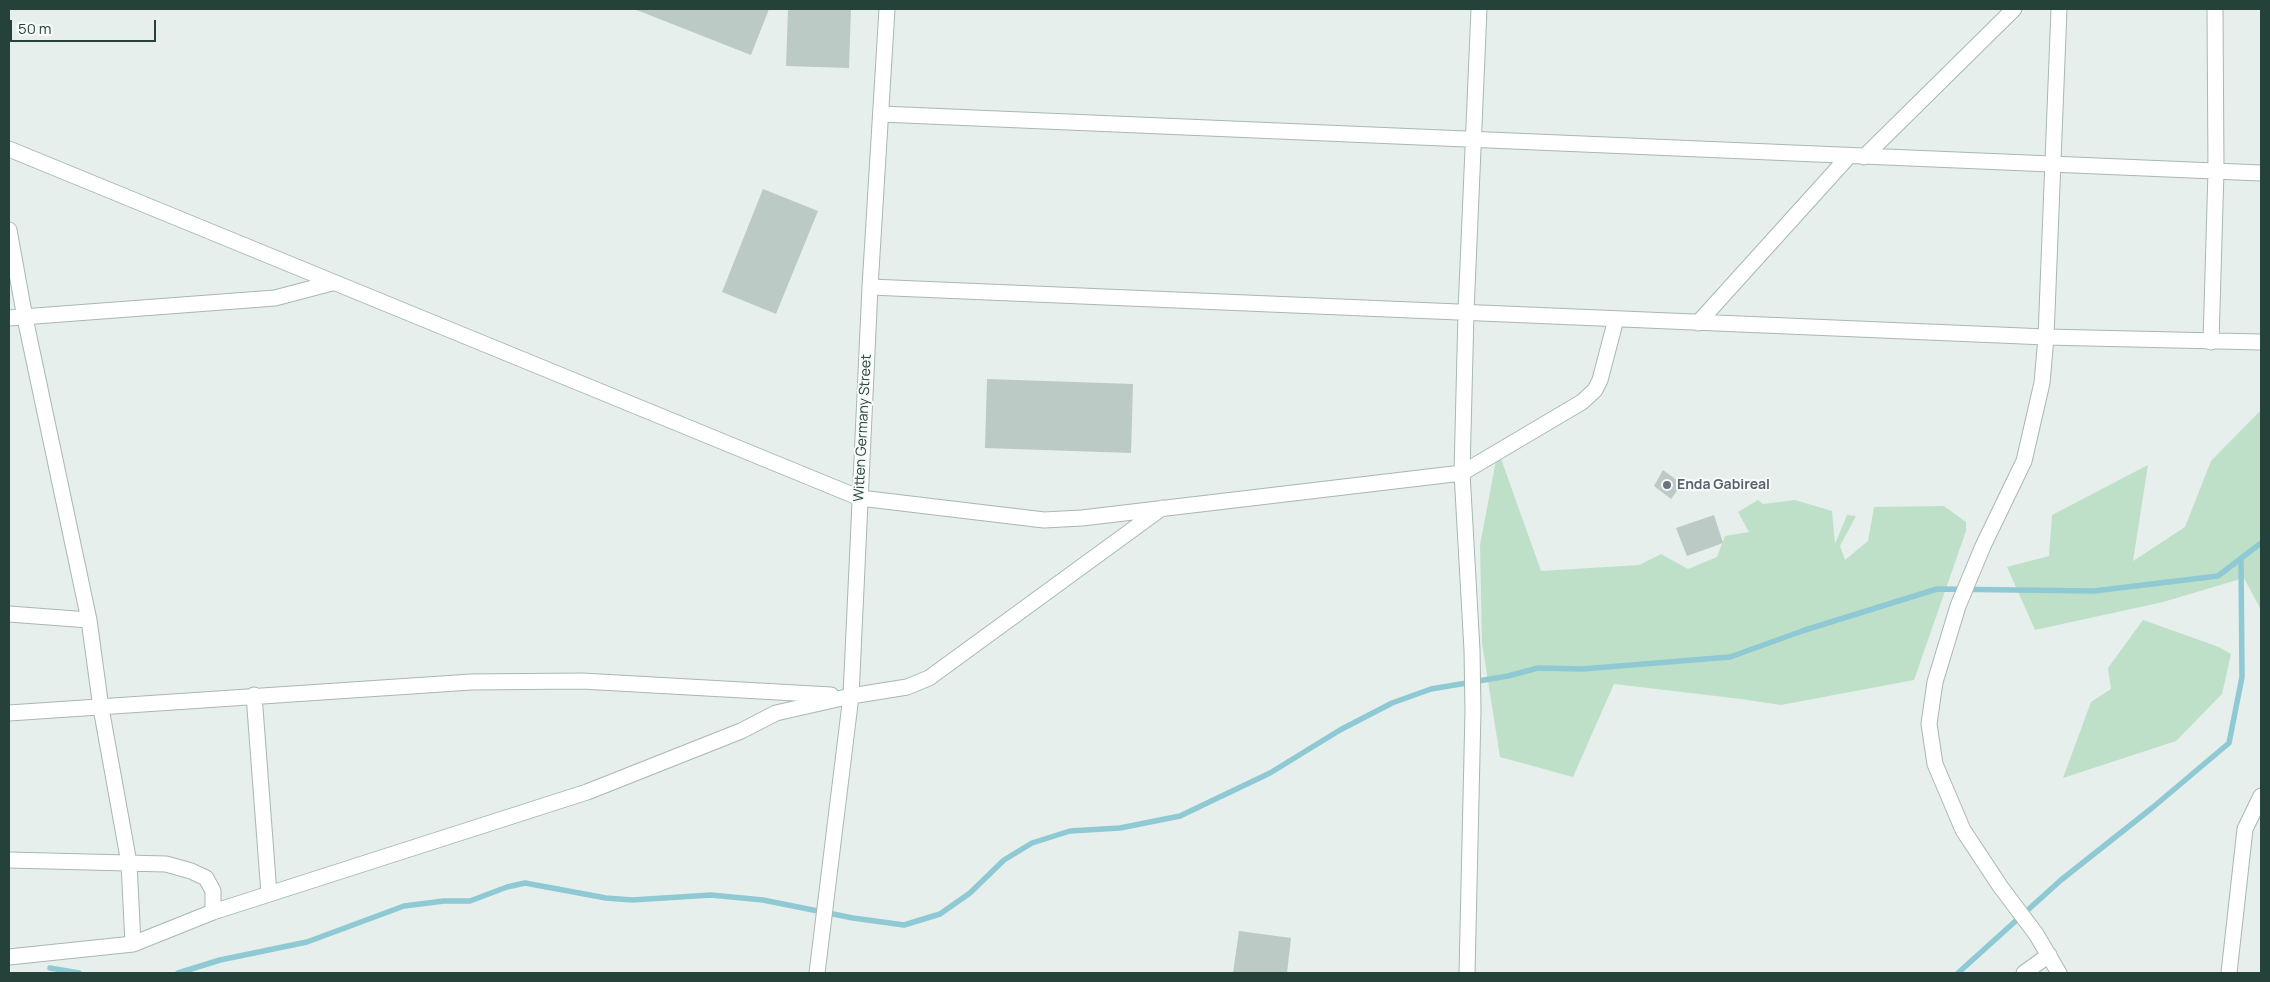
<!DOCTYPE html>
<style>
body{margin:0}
#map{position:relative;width:2270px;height:982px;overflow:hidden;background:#e6efeb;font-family:Manrope,sans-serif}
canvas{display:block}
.frame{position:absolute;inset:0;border:10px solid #24423a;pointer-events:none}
.scale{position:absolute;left:10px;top:20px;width:146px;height:22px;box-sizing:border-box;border:2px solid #24423a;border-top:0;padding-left:6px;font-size:15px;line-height:18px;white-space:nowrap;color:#24423a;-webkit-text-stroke:4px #f7fbf9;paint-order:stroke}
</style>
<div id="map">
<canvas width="2270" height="982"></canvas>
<div class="frame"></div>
<div class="scale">50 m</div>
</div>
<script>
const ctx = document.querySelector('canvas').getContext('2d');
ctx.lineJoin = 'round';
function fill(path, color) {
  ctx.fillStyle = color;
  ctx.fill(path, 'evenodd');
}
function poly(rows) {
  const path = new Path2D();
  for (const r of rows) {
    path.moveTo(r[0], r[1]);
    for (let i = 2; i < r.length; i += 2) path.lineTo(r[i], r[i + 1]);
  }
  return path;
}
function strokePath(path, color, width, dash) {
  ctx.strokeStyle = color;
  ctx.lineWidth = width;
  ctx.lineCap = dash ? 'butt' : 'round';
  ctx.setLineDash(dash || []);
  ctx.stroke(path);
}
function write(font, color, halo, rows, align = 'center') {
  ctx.font = font + ' Manrope,sans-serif';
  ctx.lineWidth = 4;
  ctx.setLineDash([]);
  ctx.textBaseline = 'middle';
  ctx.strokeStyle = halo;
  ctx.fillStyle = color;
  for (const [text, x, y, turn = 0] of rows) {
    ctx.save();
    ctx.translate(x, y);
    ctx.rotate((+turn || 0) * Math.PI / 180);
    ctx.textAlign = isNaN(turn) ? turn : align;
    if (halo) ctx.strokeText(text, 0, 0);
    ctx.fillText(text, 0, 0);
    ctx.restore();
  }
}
fill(poly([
 [2261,410,2261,610,2244,578,2163,602,2035,630,2007,567,2049,556,2052,515,2148,465,2133,561,2185,527,2211,461],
 [1498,450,1541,571,1639,565,1661,554,1688,569,1717,557,1725,536,1749,532,1738,512,1758,500,1763,504,1795,500,1832,511,1835,544,1847,515,1856,516,1840,546,1845,560,1868,541,1874,507,1944,506,1966,522,1966,531,1914,680,1781,705,1741,699,1614,684,1573,777,1500,757,1482,643,1480,545],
 [2143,620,2219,647,2231,654,2222,694,2176,741,2063,778,2091,702,2111,689,2108,668]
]), '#bfe0c8');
strokePath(poly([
 [50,968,79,973],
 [178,973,220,960,307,942,404,906,444,901,470,901,507,887,525,883,606,898,632,900,711,895,763,900,853,918,904,925,940,914,970,893,1004,860,1032,843,1070,831,1120,828,1180,816,1270,773,1340,730,1392,703,1431,689,1508,676,1538,668,1582,669,1730,657,1805,630,1937,589,2094,591,2218,576,2261,543],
 [1958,973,2061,880,2152,808,2229,743,2242,677,2241,559]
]), '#8ec9d4', 5.5);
fill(poly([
 [634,9,769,9,751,55],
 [788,9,851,9,849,68,786,66],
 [763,189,818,211,776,314,722,292],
 [987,379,1133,384,1131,453,985,448],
 [1663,470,1682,484,1671,499,1654,486],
 [1714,515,1723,543,1687,556,1676,528],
 [1239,931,1291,938,1287,973,1233,973]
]), '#bbcac4');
const minor = poly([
 [881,114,2261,173],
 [1864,157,2014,9],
 [9,230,25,318,89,620,101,708,129,863,133,944],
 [870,287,2046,337,2261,342],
 [9,318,275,298,332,283],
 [1698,323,1849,156],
 [2211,342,2216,171,2215,9],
 [860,498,1044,520,1082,518,1462,473,1582,402,1595,390,1600,380,1616,319],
 [9,614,89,620],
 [254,695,269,894],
 [9,713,471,682,582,681,831,695],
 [9,860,166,864,191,871,206,878,213,891,213,912],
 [9,957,133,944,213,912,587,792,741,731,776,713,851,696,907,687,929,678,1162,508],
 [1467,973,1473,711,1472,650,1462,473,1466,312,1479,9],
 [2024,973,2049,955],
 [2229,973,2245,829,2261,796]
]);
const tertiary = poly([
 [2059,9,2046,337,2042,383,2024,461,1983,546,1958,606,1935,682,1929,724,1935,764,1963,830,2000,886,2036,934,2059,973],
 [9,149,860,498],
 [817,973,851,696,870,287,887,9]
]);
strokePath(minor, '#a8b8b2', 17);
strokePath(tertiary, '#a8b8b2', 17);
strokePath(minor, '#fff', 15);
strokePath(tertiary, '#fff', 15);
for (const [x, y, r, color] of [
 [1667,485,5,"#6b7280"]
]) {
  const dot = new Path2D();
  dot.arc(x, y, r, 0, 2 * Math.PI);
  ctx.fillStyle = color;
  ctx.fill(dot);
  strokePath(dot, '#f7fbf9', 2);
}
write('14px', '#24423a', '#f7fbf9', [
 ["Witten Germany Street",863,428,-87]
]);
write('bold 14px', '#5b616d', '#f7fbf9', [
 ["Enda Gabireal",1677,485]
], 'left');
</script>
